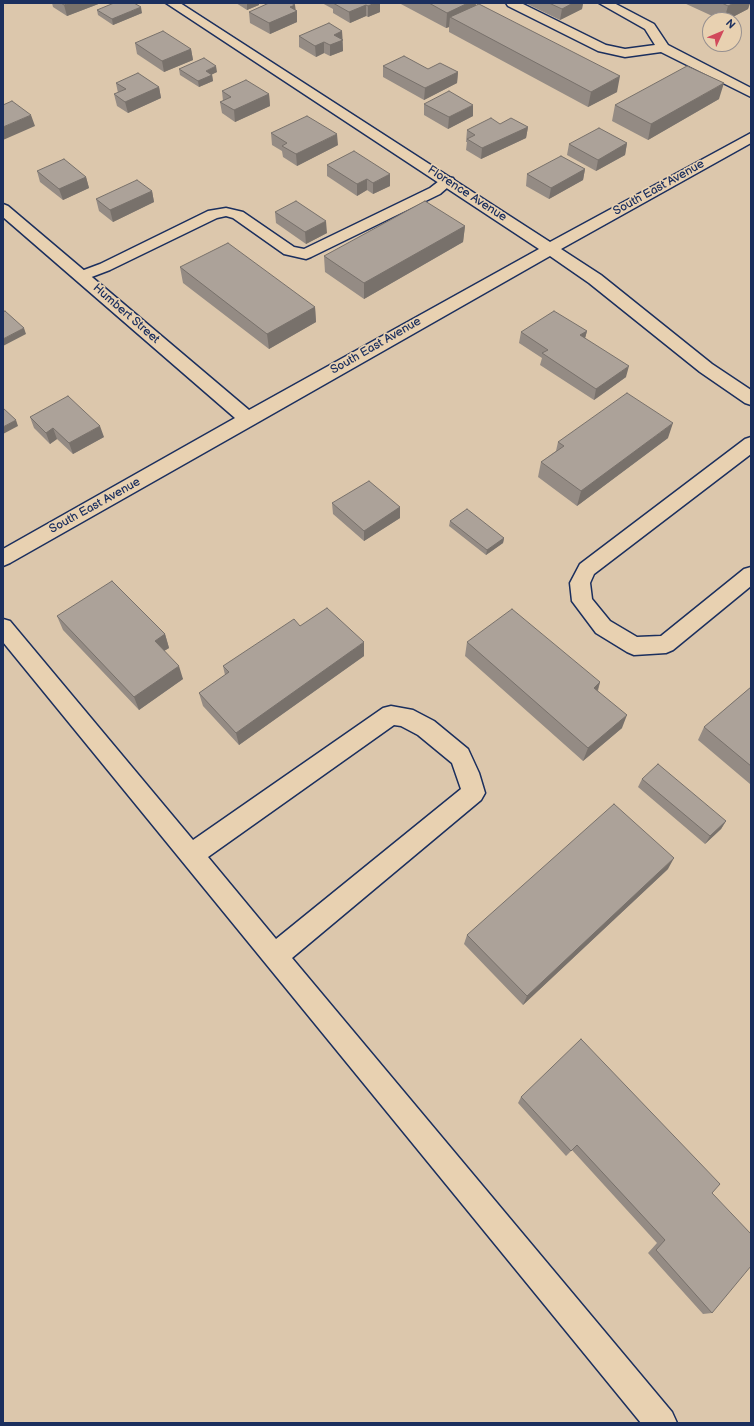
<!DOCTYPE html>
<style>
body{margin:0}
#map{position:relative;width:754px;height:1426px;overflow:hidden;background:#dcc7ac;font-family:"Balsamiq Sans",sans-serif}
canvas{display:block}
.frame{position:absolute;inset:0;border:4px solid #1b2f5e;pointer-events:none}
.north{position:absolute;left:702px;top:12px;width:40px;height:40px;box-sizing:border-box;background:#e8d1b1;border:1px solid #969090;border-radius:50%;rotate:46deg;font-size:11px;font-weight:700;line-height:16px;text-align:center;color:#1b2f5e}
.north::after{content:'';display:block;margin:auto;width:14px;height:18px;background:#d1495b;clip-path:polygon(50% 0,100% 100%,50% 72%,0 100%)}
</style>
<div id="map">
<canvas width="754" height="1426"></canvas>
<div class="frame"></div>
<div class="north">N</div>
</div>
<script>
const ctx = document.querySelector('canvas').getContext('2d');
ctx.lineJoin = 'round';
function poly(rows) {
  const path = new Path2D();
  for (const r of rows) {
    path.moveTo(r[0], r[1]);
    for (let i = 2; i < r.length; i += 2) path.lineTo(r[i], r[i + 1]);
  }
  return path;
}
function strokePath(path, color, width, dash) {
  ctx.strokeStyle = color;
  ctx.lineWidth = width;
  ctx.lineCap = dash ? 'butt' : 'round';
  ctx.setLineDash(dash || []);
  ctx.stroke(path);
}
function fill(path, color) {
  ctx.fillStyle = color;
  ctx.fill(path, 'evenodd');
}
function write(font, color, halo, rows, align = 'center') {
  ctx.font = font + ' "Balsamiq Sans",sans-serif';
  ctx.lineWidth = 3.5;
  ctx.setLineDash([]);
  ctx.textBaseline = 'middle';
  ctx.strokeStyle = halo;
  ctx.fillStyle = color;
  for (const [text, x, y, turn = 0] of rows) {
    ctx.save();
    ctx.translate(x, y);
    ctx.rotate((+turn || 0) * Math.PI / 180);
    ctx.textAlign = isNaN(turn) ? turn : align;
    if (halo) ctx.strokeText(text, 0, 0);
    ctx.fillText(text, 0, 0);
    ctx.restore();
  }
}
const lane = poly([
 [506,3,521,3,606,45,625,49,655,45,645,29,599,3,614,3,654,24,668,45,751,88,751,97,661,52,625,57,598,51,508,6,506,3],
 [448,177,453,178,455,181,440,194,311,257,306,259,284,254,233,218,226,216,217,218,110,270,81,281,76,279,73,276,76,273,100,264,208,211,226,208,243,212,294,247,304,249,430,188,443,178,448,177]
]);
const street = poly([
 [166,3,180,3,550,242,751,133,751,143,561,249,601,275,712,364,751,390,751,405,745,403,700,372,589,283,550,256,255,424,10,563,3,566,3,549,235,418,3,217,3,204,8,206,249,410,539,249,166,3],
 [751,437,751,454,594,574,590,583,592,599,610,621,637,637,661,636,744,569,751,567,751,586,673,650,666,653,634,655,627,652,596,633,572,601,570,583,580,564,745,439,751,437],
 [3,619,10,621,193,840,383,708,391,706,413,710,434,721,468,749,479,773,485,793,481,800,292,958,672,1412,677,1423,641,1423,3,642,3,619],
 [394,725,401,726,418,735,452,763,461,789,276,939,208,857,394,725]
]);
strokePath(lane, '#1b2f5e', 3);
strokePath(street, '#1b2f5e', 3);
fill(lane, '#e8d1b1');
fill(street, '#e8d1b1');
fill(poly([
 [52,3,101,3,67,16,53,7],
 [236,3,259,3,259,5,247,10],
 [322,3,380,3,380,12,368,17,366,16,350,23,333,13,333,9],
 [399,3,476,3,475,5,617,92,588,107,449,32,449,27,446,28],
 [525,3,583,3,582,9,560,20],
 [684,3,750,3,748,9,727,20,721,20],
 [295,5,295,10,297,11,297,22,270,34,250,23,249,12],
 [97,10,142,13,113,25,98,15],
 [342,31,343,51,330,56,324,53,316,57,299,47,299,36],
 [135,43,191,49,193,60,164,72,137,54],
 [383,66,458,72,457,83,424,100,383,77],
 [179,69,217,72,212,74,213,81,199,87,180,75],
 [116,83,159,87,161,98,128,113,117,106,114,94,118,93],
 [222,91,269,94,270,106,235,122,222,113,220,102,223,101],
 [719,99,648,140,612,121,615,105],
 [424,104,473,116,448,129,424,115],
 [500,124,528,127,526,138,481,159,466,150,467,142,466,142,467,130],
 [271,133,338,145,297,166,283,157,282,151,272,145],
 [627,143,625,155,596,171,567,155,569,144],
 [327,165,390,186,373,194,367,190,357,196,327,176],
 [585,169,583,180,549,199,526,186,527,174],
 [37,171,86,177,89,188,63,200,40,182],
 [152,191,154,202,113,222,99,211,96,199],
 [275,212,327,233,306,244,276,223],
 [465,226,463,242,364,299,325,272,324,256],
 [180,267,315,307,316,322,269,349,183,283],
 [587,331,585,338,626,377,594,400,540,365,542,358,519,343,521,332],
 [30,417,104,437,73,454,57,439,50,444,34,428],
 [668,438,577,506,538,477,541,462,556,451,558,442],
 [332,503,400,507,400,518,364,541,333,514],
 [450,521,504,538,503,543,486,555,449,526],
 [57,616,165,634,169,648,164,651,183,679,139,710,63,630],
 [300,626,364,656,239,745,203,706,199,693,225,675,223,666],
 [467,642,600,682,598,691,622,728,583,761,465,656],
 [751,687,751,784,750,784,698,740,704,727],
 [642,779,726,821,721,829,705,844,638,787],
 [668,869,523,1005,464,944,467,935],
 [521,1097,712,1193,712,1313,703,1314,648,1253,657,1243,572,1150,566,1156,518,1103]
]), '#948b84');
fill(poly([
 [70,3,101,3,67,16,64,5],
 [247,3,259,3,259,5,247,10],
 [375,3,380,3,380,12,368,17,368,6],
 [468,3,476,3,475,15,450,17,449,27,446,28,447,13],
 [573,3,583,3,582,9,560,20,562,9],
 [734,3,750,3,748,9,727,20,724,20,728,6],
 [295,5,296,12,297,11,297,22,270,34,269,23,290,7],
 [366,5,366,16,350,23,349,12],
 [141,7,142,13,113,25,112,19],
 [342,31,343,51,330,56,330,45,334,35],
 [324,42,324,53,316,57,315,46],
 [191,49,193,60,164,72,162,61],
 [216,66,217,72,207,77,206,71],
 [458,72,457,83,424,100,425,88],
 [212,75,213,81,199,87,198,81],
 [620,76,617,92,588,107,591,92],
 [724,83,719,99,648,140,651,124],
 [159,87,161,98,128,113,125,102],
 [269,94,270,106,235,122,234,110],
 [473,105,473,116,448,129,449,117],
 [31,115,35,126,3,140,3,127],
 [528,127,526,138,481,159,482,148],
 [337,134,338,145,297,166,296,154],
 [627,143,625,155,596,171,598,160],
 [585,169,583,180,549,199,551,188],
 [390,174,390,186,373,194,373,183],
 [86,177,89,188,63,200,59,189],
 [367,179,367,190,357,196,357,184],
 [152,191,154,202,113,222,110,210],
 [326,221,327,233,306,244,305,232],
 [465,226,463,242,364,299,364,283],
 [315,307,316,322,269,349,267,334],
 [24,328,26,334,3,346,3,339],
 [587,331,584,342,580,335],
 [629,366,626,377,594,400,596,389],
 [16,420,18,426,3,434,3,427],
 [673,423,668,438,577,506,581,491],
 [100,426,104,437,73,454,69,443],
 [53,428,57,439,50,444,46,433],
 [400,507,400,518,364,541,364,531],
 [504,538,503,543,486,555,487,550],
 [165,634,169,648,159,654,155,641],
 [364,642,364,656,239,745,236,733],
 [179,666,183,679,139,710,134,697],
 [600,682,596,695,594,688],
 [627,715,622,728,583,761,588,748],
 [726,821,721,829,705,844,710,836],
 [674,858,668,869,523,1005,527,996]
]), '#78716b');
const building = poly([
 [61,3,70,3,64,5,61,3],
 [114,3,134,3,141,7,112,19,97,10,114,3],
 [269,3,291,3,295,5,290,7,297,11,269,23,249,12,269,3],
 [333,3,375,3,368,6,366,5,349,12,333,3],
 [429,3,468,3,447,13,429,3],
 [549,3,573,3,562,9,549,3],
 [722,3,734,3,728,6,722,3],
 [479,4,620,76,591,92,450,17,479,4],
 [329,23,342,31,334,35,343,40,330,45,324,42,315,46,299,36,329,23],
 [163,31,191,49,162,61,135,43,163,31],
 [404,56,428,69,440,63,458,72,425,88,383,66,404,56],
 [204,58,216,66,206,71,212,75,198,81,179,69,204,58],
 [687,66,724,83,651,124,615,105,687,66],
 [138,73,159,87,125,102,114,94,126,89,116,83,138,73],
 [246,80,269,94,234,110,220,102,231,97,222,91,246,80],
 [449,91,473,105,449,117,424,104,449,91],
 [12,101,31,115,3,127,3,105,12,101],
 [307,116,337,134,296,154,282,146,287,143,271,133,307,116],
 [491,118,500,124,511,118,528,127,482,148,467,139,475,135,467,130,491,118],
 [599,128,627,143,598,160,569,144,599,128],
 [354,151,390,174,373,183,367,179,357,184,327,165,354,151],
 [561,156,585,169,551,188,527,174,561,156],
 [64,159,86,177,59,189,37,171,64,159],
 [137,180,152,191,110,210,96,199,137,180],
 [296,201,326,221,305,232,275,212,296,201],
 [425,201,465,226,364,283,324,256,425,201],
 [228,243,315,307,267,334,180,267,228,243],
 [5,311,24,328,3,339,3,312,5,311],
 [554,311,587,331,580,335,629,366,596,389,542,353,548,350,521,332,554,311],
 [627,393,673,423,581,491,541,462,564,446,558,442,627,393],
 [68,396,100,426,69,443,53,428,46,433,30,417,68,396],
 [3,408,16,420,3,427,3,408],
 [369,481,400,507,364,531,332,503,369,481],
 [467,509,504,538,487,550,450,521,467,509],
 [112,581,165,634,155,641,179,666,134,697,57,616,112,581],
 [327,608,364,642,236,733,199,693,229,672,223,666,294,619,300,626,327,608],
 [512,609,600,682,594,688,627,715,588,748,467,642,512,609],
 [751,687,751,766,704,727,751,687],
 [658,764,726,821,710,836,642,779,658,764],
 [614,804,674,858,527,996,467,935,614,804],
 [581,1039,720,1184,712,1193,751,1234,751,1266,712,1313,656,1250,665,1240,577,1145,571,1151,521,1097,581,1039]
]);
fill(building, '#aca299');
strokePath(building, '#78716b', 1);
write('12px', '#1b2f5e', '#e8d1b1', [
 ["South East Avenue",659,188,-29],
 ["Florence Avenue",467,194,33],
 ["Humbert Street",126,314,41],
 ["South East Avenue",376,346,-30],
 ["South East Avenue",95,506,-29]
]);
</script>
